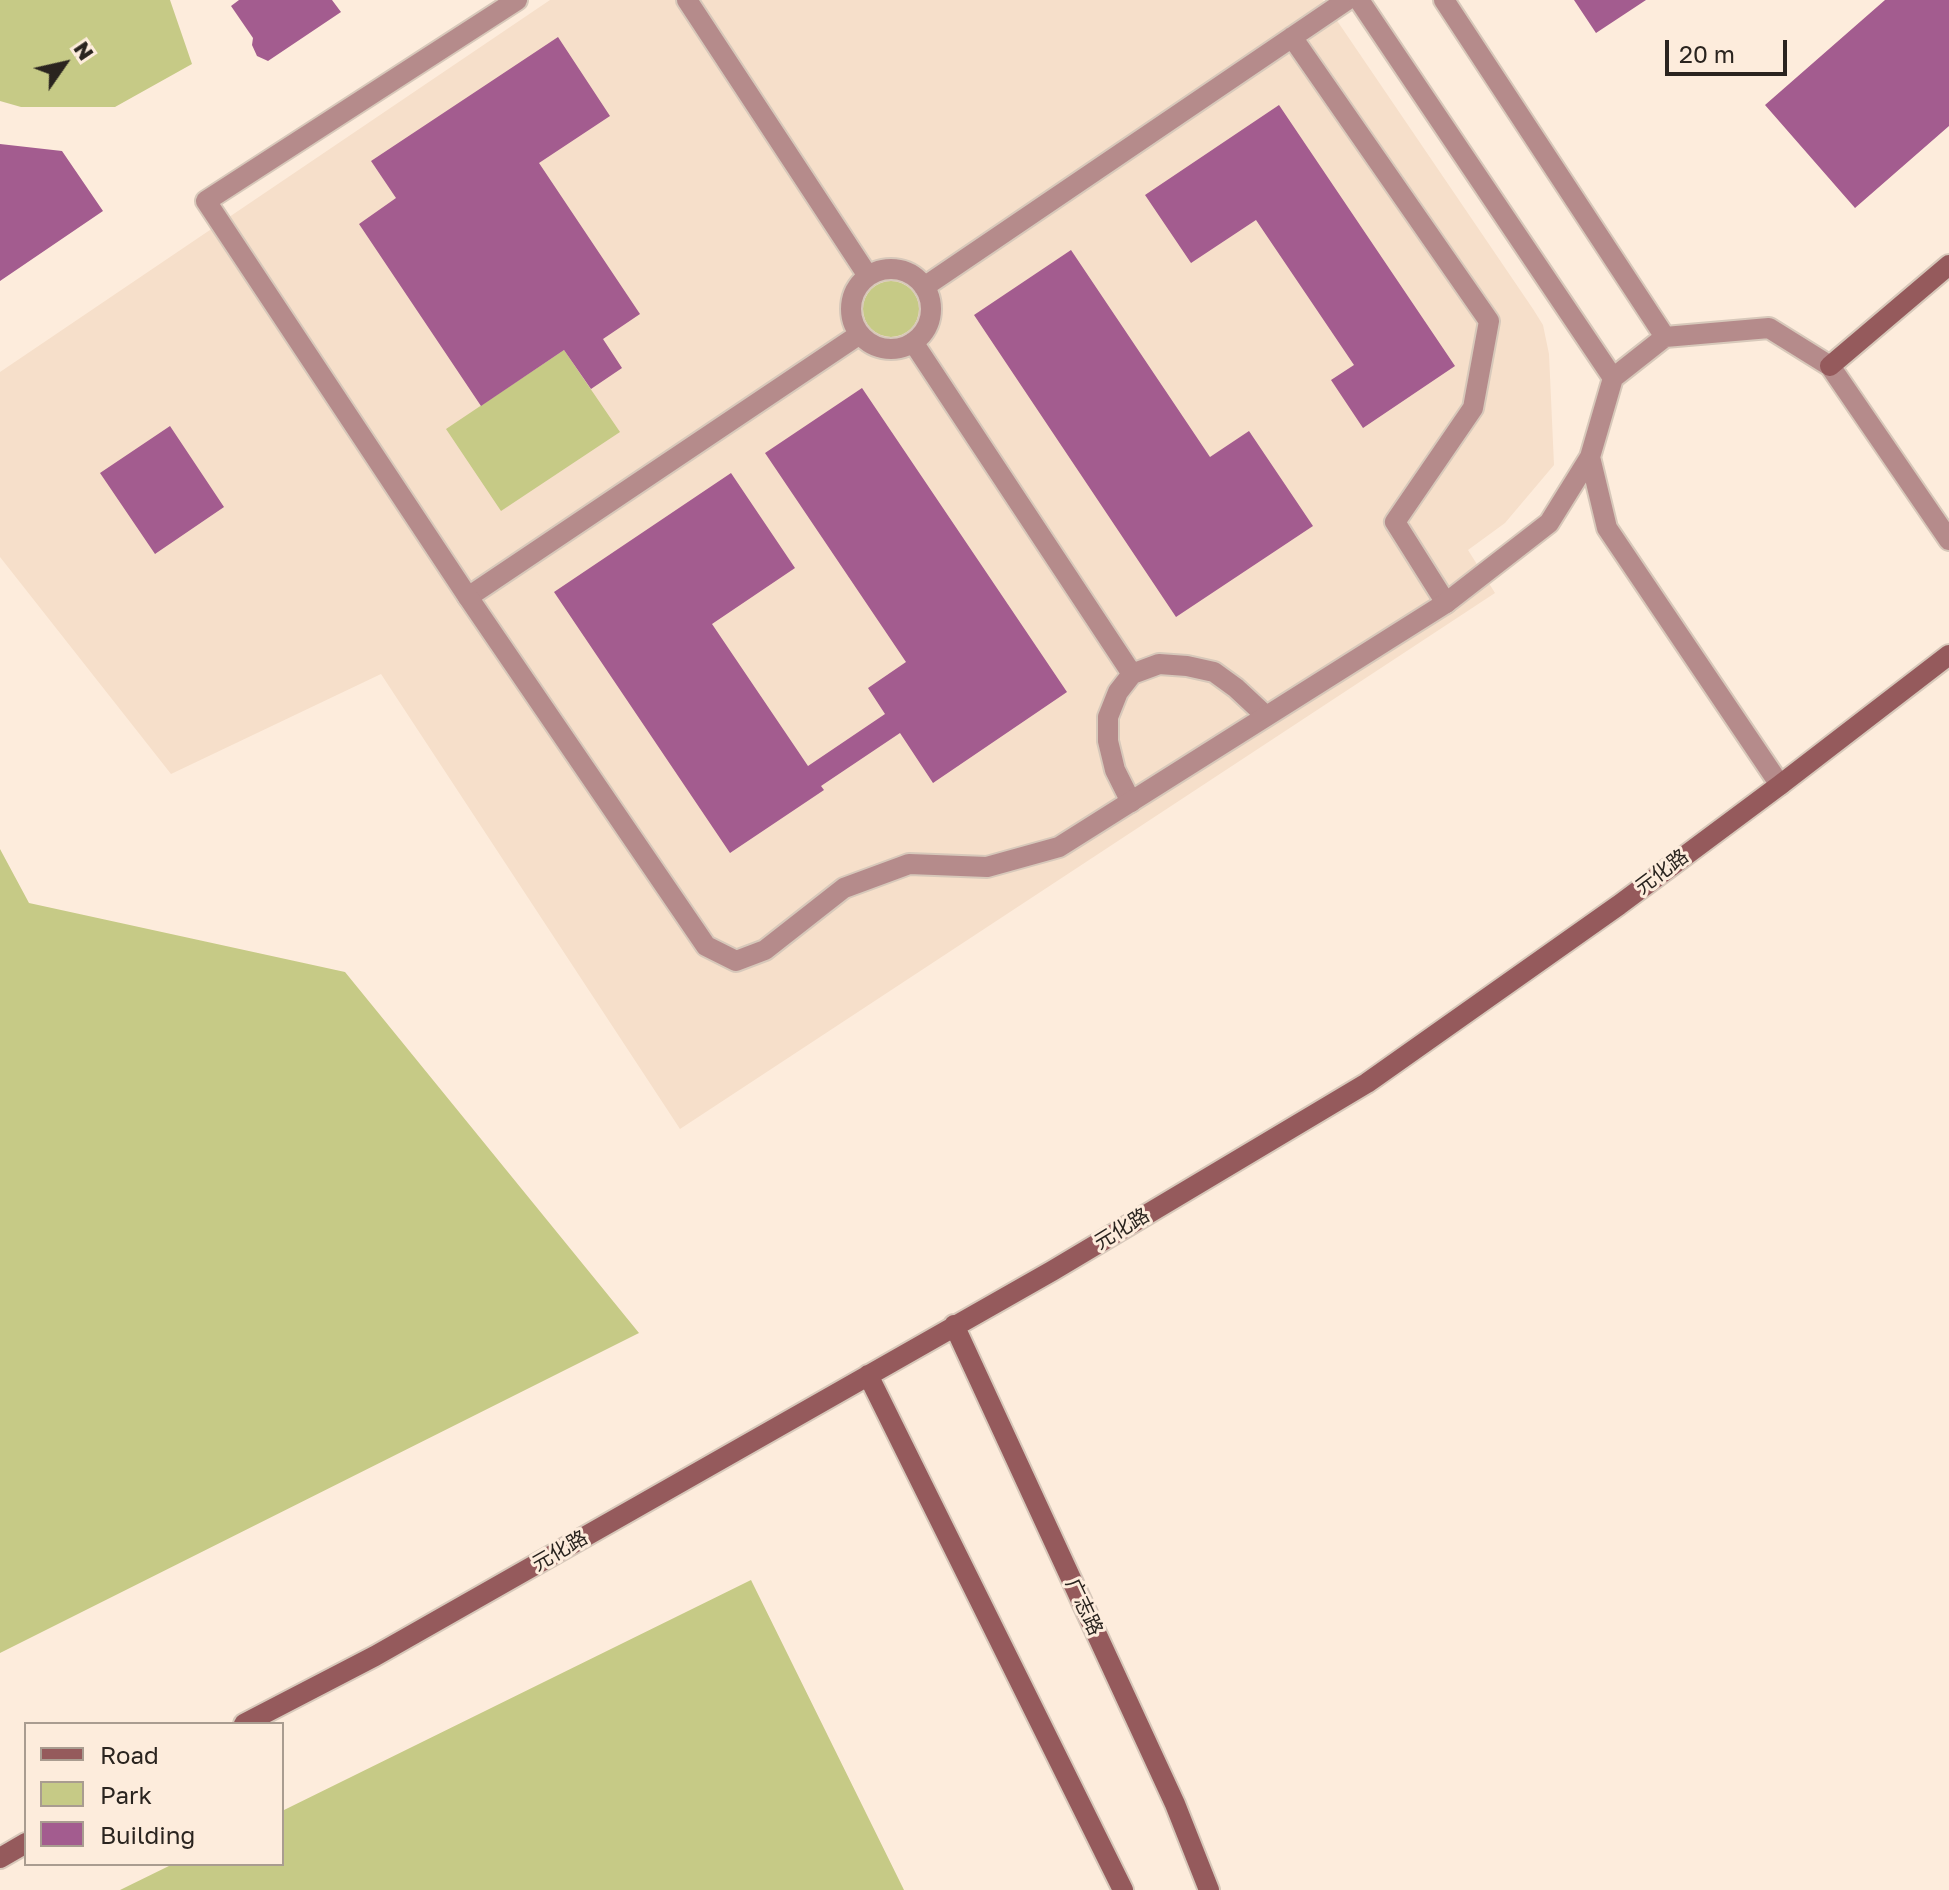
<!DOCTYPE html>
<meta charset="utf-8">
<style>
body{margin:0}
#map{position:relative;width:1949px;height:1890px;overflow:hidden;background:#fdecdc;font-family:"Golos Text",sans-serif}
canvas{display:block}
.legend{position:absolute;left:24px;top:1722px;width:260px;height:144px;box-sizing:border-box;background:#fdecdc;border:2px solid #a99c90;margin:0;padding:10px 14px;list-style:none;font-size:24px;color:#2a241f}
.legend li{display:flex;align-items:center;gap:16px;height:40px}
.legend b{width:40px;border:2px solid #a99c90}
.north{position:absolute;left:24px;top:24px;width:80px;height:80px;-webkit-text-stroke:6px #fdecdc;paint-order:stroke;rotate:56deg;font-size:22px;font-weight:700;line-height:32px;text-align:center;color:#2a241f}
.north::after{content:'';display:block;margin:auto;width:28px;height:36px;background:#2a241f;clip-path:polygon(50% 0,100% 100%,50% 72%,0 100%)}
.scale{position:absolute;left:1665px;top:40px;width:122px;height:36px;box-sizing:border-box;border:4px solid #2a241f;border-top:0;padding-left:10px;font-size:24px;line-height:28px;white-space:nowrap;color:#2a241f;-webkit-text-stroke:6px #fdecdc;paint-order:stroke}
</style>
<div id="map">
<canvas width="1949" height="1890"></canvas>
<ul class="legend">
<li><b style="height:10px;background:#955a5c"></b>Road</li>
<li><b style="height:22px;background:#c6ca86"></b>Park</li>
<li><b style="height:22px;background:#a35c8f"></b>Building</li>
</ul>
<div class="north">N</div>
<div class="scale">20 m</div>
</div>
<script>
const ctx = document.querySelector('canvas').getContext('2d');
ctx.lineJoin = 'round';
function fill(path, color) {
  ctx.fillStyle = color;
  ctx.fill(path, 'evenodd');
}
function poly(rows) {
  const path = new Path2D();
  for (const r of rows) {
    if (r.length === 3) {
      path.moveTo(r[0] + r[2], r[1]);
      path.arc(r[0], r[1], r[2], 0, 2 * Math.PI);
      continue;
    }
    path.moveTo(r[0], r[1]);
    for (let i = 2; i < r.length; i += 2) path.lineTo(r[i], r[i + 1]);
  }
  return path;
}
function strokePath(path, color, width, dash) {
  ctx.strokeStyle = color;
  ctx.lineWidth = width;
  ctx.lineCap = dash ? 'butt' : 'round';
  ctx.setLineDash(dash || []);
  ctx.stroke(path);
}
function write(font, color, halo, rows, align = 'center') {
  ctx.font = font + ' "Golos Text","Noto Sans SC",sans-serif';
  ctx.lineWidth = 6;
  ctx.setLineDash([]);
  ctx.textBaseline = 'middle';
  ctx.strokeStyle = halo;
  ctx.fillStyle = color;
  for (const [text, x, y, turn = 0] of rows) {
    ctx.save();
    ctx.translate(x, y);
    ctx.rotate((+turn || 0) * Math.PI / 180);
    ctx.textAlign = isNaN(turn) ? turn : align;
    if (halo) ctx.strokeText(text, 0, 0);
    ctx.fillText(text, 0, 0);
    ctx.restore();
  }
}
fill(poly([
 [550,0,1323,0,1533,309,1543,325,1549,354,1554,465,1505,523,1468,550,1495,593,680,1129,381,674,171,774,0,557,0,372]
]), '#f6dfca');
fill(poly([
 [0,0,170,0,192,64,115,107,21,107,0,101],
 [891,309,28],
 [564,350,620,432,501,511,446,429],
 [0,849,29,903,345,972,639,1333,0,1653],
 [751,1580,904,1890,120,1890,173,1864,282,1864,282,1811]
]), '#c6ca86');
fill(poly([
 [239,0,332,0,341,12,268,61,257,56,252,45,253,38,231,6],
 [1574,0,1646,0,1596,33],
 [1885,0,1949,0,1949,126,1855,208,1765,105],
 [558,37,610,116,539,163,640,314,603,339,622,368,591,389,564,350,481,406,359,224,396,198,371,161],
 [1279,105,1455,366,1363,428,1331,380,1354,365,1256,220,1191,263,1145,195],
 [0,144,62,151,103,211,0,281],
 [1071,250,1210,457,1249,431,1313,526,1176,617,974,315],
 [862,388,1067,692,933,783,900,733,821,786,824,790,730,853,554,592,731,473,795,568,712,624,808,766,885,714,868,688,906,662,765,453],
 [170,426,224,507,155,554,100,473]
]), '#a35c8f');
const lane = poly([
 [687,0,868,276],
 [1292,37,1489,321,1473,408,1395,522,1446,603],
 [891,309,40],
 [924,287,1347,0],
 [913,342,1132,674],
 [468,597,860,334],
 [1131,802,1115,770,1108,741,1108,717,1118,692,1132,674,1159,664,1187,666,1214,672,1236,688,1266,716]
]);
const street = poly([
 [517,0,206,201,468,597,706,946,736,961,765,950,844,888,909,864,987,867,1059,847,1446,603,1549,523,1590,457],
 [1359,0,1613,378],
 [1444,0,1665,337],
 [1780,785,1607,528,1590,457,1613,378,1665,337,1769,328,1830,366,1949,540]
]);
const secondary = poly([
 [1830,366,1949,265],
 [954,1325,1175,1804,1209,1890],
 [868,1375,1123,1890],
 [244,1724,375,1656,1052,1271,1367,1083,1619,905,1780,785,1949,655],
 [0,1858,26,1843]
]);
strokePath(lane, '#d7c8ba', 24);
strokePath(street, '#d7c8ba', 24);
strokePath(secondary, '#d7c8ba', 24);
strokePath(lane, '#b58b8b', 20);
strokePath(street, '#b58b8b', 20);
strokePath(secondary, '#955a5c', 20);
write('20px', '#2a241f', '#fdecdc', [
 ["元化路",1662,872,-37],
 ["元化路",1122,1229,-31],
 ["元化路",560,1551,-30],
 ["广志路",1084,1607,65]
]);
</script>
